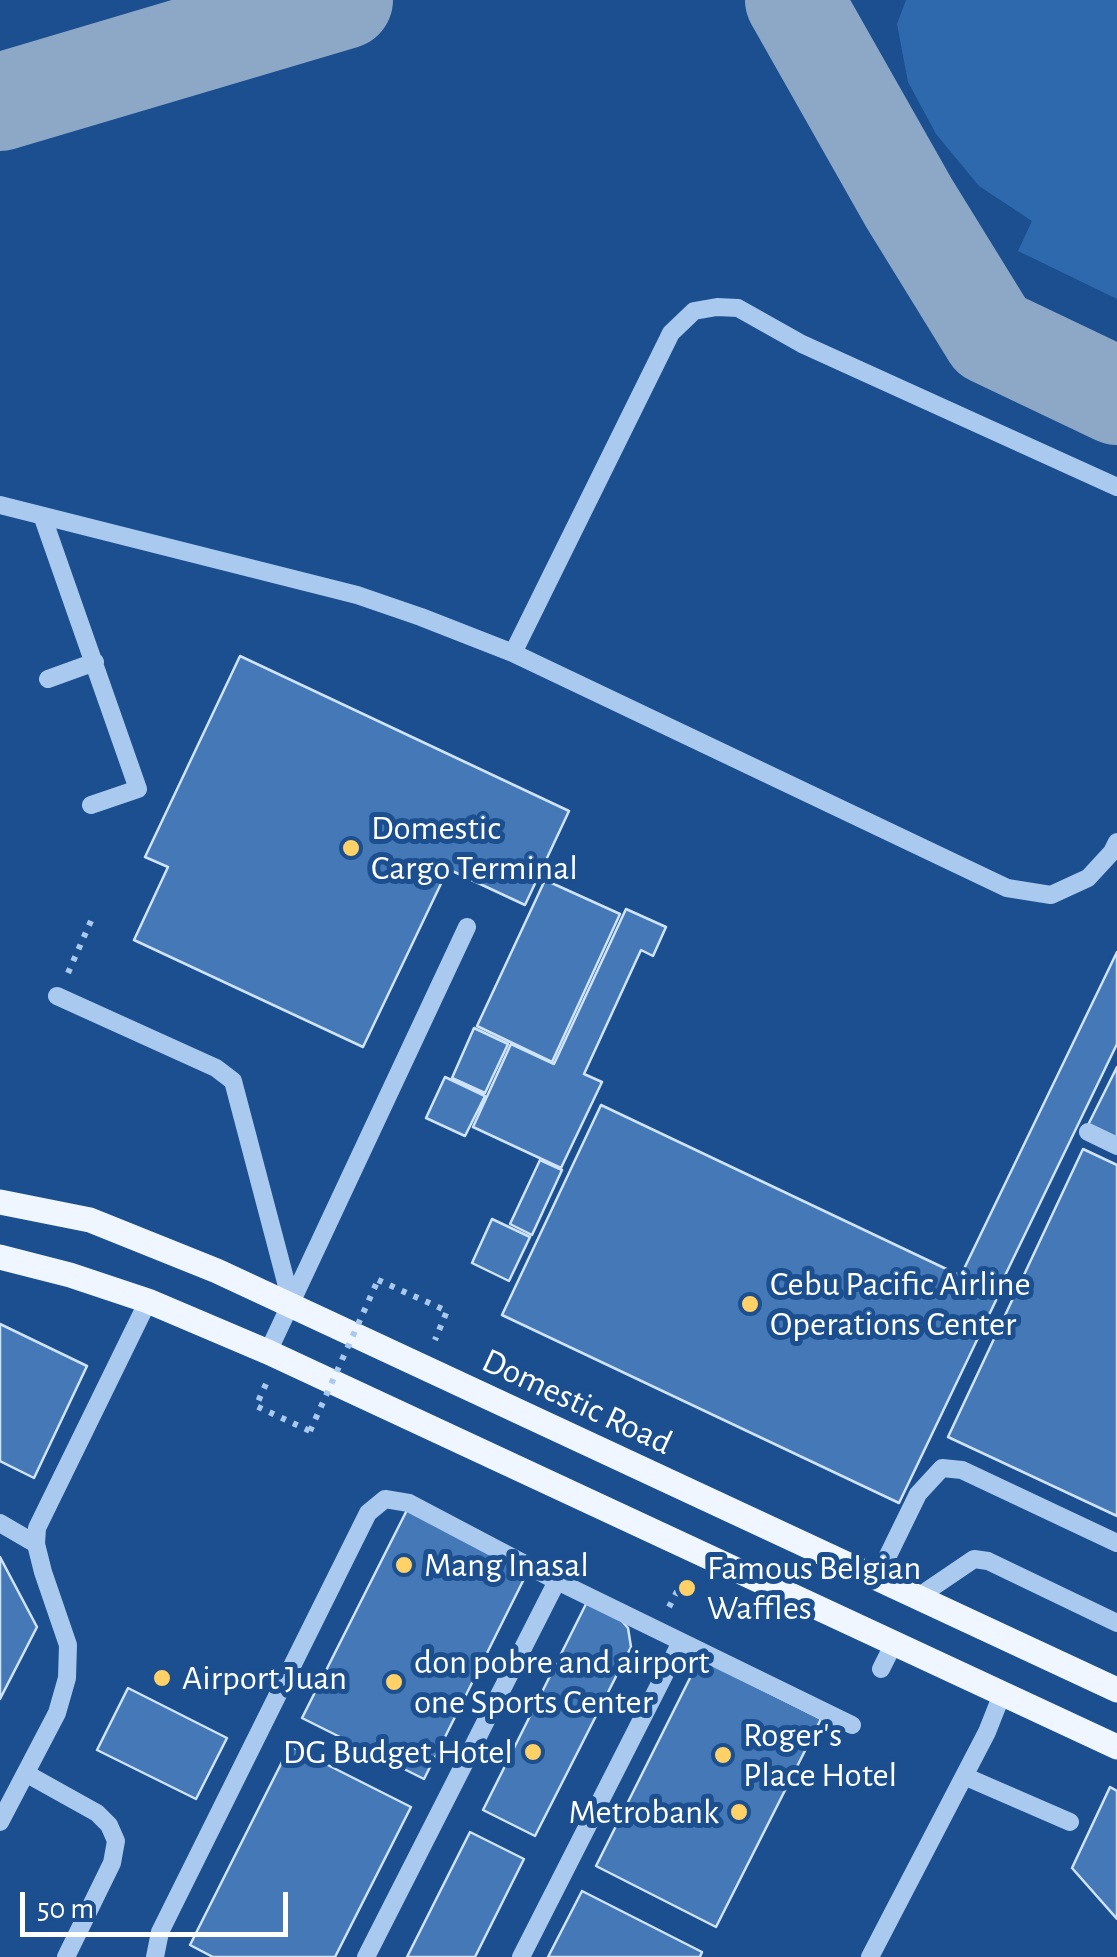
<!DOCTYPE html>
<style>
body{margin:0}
#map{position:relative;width:1117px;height:1957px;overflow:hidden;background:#1b4f8f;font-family:"Alegreya Sans",sans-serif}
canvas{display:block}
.scale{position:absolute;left:20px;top:1892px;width:268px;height:45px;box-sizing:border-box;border:5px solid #fff;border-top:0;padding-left:12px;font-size:30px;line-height:35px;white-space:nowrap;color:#fff;-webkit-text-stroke:8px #1b4f8f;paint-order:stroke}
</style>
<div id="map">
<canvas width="1117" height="1957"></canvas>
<div class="scale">50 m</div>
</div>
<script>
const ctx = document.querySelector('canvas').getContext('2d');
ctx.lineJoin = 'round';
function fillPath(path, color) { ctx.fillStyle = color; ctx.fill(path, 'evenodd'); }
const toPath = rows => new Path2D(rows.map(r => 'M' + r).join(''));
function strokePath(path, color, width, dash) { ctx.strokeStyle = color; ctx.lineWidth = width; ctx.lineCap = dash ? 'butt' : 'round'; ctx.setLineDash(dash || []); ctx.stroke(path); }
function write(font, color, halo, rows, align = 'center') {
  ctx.font = font + ' "Alegreya Sans",sans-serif'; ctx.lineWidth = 10; ctx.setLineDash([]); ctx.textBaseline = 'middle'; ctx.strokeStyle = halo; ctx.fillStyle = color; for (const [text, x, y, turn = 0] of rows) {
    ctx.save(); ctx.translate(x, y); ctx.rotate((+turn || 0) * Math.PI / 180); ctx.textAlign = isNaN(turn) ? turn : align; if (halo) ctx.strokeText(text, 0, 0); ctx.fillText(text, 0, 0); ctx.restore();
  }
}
const green = toPath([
 [906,0,1117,0,1117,299,1018,251,1032,221,979,186,936,134,908,82,897,24]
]);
const taxiway = toPath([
 [794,0,909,203,991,336,1117,396],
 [0,102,344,0]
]);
const building = toPath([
 [240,656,569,811,525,905,448,869,363,1047,134,940,168,867,145,857,240,656],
 [545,880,620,914,552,1062,477,1026,545,880],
 [626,909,666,927,653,956,641,950,584,1074,602,1082,561,1168,473,1127,511,1044,554,1064,626,909],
 [1117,952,1117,1044,998,1290,962,1273,1117,952],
 [474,1028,508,1044,485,1093,452,1078,474,1028],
 [1117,1067,1117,1140,1088,1125,1117,1067],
 [445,1077,485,1096,465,1136,426,1118,445,1077],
 [601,1105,999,1294,899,1503,502,1315,601,1105],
 [1083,1149,1117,1165,1117,1516,948,1437,1083,1149],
 [540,1160,562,1170,532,1235,510,1224,540,1160],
 [492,1219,530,1237,509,1281,472,1263,492,1219],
 [0,1324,87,1366,34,1478,0,1461,0,1324],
 [407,1510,528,1571,424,1779,302,1718,407,1510],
 [0,1557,37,1627,0,1699,0,1557],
 [587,1602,621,1620,628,1628,631,1647,535,1836,483,1810,587,1602],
 [700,1658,821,1719,716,1927,596,1866,700,1658],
 [128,1688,227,1738,196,1799,97,1750,128,1688],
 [290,1746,411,1807,335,1957,213,1957,190,1945,290,1746],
 [1110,1787,1117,1791,1117,1919,1072,1868,1110,1787],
 [470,1832,524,1859,475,1957,407,1957,470,1832],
 [582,1891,702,1952,700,1957,548,1957,582,1891]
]);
const path = toPath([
 [68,973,94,914],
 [378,1280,447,1311,435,1340],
 [266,1384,256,1406,310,1431],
 [669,1607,684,1578]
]);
const minor = toPath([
 [0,505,357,595,421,617,513,653,1007,888,1051,895,1088,878,1112,852,1117,842],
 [43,518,138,789,91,805],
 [513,653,671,333,694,311,717,307,738,308,802,344,1117,487],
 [48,679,95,662],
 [57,996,216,1068,233,1081,292,1305],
 [1088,1132,1117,1146],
 [268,1352,467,927],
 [0,1523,36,1544],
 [877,1578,918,1494,942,1468,962,1470,1117,1543],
 [918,1597,974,1559,988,1561,1117,1623],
 [881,1669,894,1643],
 [27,1774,97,1813,109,1825,116,1841,112,1863,66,1957],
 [964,1776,1070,1822],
 [0,1822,57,1713,67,1678,68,1645,43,1572,36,1544,37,1528,148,1301],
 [155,1957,160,1932,368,1513,385,1499,409,1503,557,1581,852,1725],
 [366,1957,557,1581],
 [521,1957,681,1642],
 [870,1957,987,1732,1002,1694]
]);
const major = toPath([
 [0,1202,90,1220,217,1271,1117,1690],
 [0,1257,70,1275,148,1301,268,1352,1117,1747]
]);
const pathBridge = toPath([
 [310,1431,378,1280]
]);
const markers = [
 [351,848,10,"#ffd166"],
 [750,1304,10,"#ffd166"],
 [404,1565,10,"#ffd166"],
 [687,1588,10,"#ffd166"],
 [162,1678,10,"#ffd166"],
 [394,1682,10,"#ffd166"],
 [533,1752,10,"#ffd166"],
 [723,1755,10,"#ffd166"],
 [739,1812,10,"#ffd166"]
];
const poiNames = [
 ["Domestic",371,828],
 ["Cargo Terminal",371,868],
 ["Cebu Pacific Airline",770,1284],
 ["Operations Center",770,1324],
 ["Mang Inasal",424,1565],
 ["Famous Belgian",707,1568],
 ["Waffles",707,1608],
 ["don pobre and airport",414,1662],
 ["one Sports Center",414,1702],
 ["Airport Juan",182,1678],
 ["Roger's",743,1735],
 ["Place Hotel",743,1775],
 ["DG Budget Hotel",513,1752,"right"],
 ["Metrobank",719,1812,"right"]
];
const streetNames = [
 ["Domestic Road",577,1402,25]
];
fillPath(green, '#2e69ad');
strokePath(taxiway, '#8da7c7', 98);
fillPath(building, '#4478b7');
strokePath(building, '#cfe3fa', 2.5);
strokePath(path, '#a9c9ee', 6, [5, 8]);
strokePath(minor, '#a9c9ee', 18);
strokePath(major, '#f0f6ff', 25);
strokePath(pathBridge, '#a9c9ee', 6, [5, 8]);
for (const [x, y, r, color] of markers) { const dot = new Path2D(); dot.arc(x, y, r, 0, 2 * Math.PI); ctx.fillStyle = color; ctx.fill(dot); strokePath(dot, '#1b4f8f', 4); }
write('35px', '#fff', '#1b4f8f', poiNames, 'left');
write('35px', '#fff', '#1b4f8f', streetNames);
</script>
